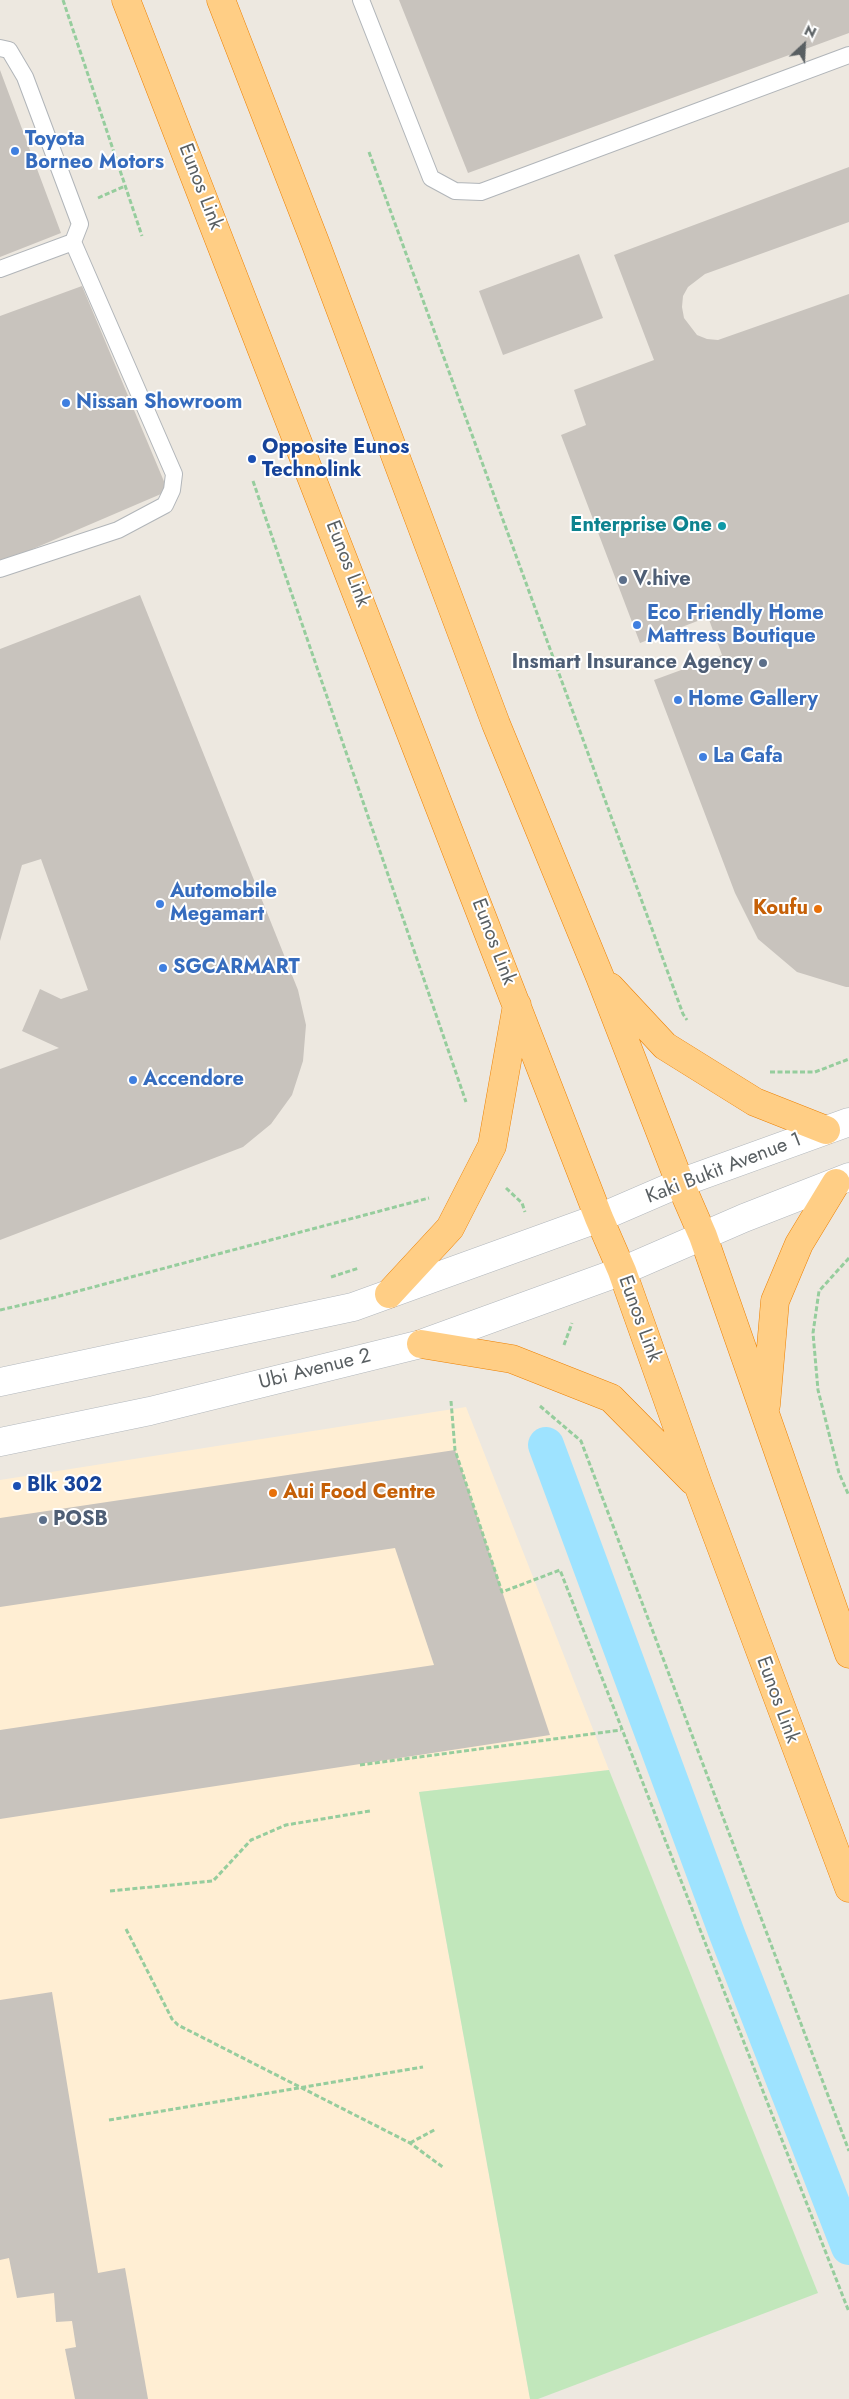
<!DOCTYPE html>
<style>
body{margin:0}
#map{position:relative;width:849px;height:2399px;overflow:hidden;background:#ede8e0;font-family:Jost,sans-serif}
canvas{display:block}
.north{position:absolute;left:779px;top:20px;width:50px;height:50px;-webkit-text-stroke:4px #fff;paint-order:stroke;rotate:25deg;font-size:14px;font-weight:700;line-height:20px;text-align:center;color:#595f62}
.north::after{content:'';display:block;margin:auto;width:18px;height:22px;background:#595f62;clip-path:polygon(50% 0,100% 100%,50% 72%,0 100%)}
</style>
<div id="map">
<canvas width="849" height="2399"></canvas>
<div class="north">N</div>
</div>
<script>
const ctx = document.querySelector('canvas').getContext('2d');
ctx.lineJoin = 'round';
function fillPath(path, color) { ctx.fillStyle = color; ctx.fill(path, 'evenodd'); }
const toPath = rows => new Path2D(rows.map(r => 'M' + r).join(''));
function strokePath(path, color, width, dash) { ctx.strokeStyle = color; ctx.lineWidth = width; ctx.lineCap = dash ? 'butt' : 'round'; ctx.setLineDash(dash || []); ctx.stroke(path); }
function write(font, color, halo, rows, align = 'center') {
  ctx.font = font + ' Jost,sans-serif'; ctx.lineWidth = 4; ctx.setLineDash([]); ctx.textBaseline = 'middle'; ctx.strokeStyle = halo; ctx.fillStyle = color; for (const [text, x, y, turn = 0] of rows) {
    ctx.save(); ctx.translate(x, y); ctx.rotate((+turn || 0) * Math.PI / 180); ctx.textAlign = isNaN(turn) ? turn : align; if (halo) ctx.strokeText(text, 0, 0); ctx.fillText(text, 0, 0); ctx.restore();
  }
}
const commercial = toPath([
 [466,1407,609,1770,419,1792,530,2399,0,2399,0,1480]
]);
const green = toPath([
 [609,1770,818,2293,538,2399,530,2399,419,1792]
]);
const canal = toPath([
 [546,1445,727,1934,849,2247]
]);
const building = toPath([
 [399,0,849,0,849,33,468,173],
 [0,70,61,233,0,257],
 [849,167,849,222,705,274,688,287,683,296,682,307,684,318,697,335,707,339,718,340,849,294,849,987,846,987,797,972,758,939,735,893,654,680,722,655,708,617,640,643,561,435,586,425,574,390,654,360,614,255],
 [579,254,603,318,503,355,479,291],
 [82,286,168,491,0,563,0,316],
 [140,595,298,990,306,1025,303,1061,292,1095,271,1124,243,1147,0,1240,0,1069,59,1048,22,1031,40,989,61,999,88,990,41,859,22,865,0,941,0,649],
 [455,1450,550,1735,0,1819,0,1730,434,1665,395,1548,0,1607,0,1518],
 [52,1992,98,2273,125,2268,148,2399,75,2399,65,2349,76,2347,72,2321,56,2322,54,2293,17,2298,9,2258,0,2260,0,2000]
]);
const path = toPath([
 [63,0,142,236],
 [369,152,683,1014,687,1020],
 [98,198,125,186],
 [253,481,466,1102],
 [770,1072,815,1072,849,1059],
 [506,1188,522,1203,525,1212],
 [849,1258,819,1291,813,1333,818,1390,839,1473,849,1496],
 [331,1277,359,1268],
 [0,1310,52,1298,429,1198],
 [564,1345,572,1323],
 [451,1401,455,1450,502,1592,560,1570,849,2312],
 [540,1406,581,1441,849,2151],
 [360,1765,621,1730],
 [110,1891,213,1881,251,1840,286,1825,370,1811],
 [126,1929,172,2019,178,2025,410,2143,444,2168],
 [109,2120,423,2067],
 [410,2143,436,2129]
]);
const lane = toPath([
 [361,0,431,178,455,191,481,192,849,55],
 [0,48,9,50,25,77,80,224,73,242,0,269],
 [0,569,118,530,165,505,172,490,174,474,73,242]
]);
const secondary = toPath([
 [0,1382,353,1307,599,1218,680,1183,849,1122],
 [0,1442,150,1411,421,1344,622,1271,744,1218,849,1177]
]);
const highway = toPath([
 [126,0,599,1218,622,1271,698,1485,849,1888],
 [221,0,315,242,496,724,600,977,680,1183,703,1236,849,1654],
 [610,987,665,1046,755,1102,826,1130],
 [389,1294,450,1228,492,1146,517,1005],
 [421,1344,512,1359,611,1398,693,1481],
 [766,1405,775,1301,799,1244,836,1183]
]);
const markers = [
 [15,151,5,"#3f7fe0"],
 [66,403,5,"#3f7fe0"],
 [252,459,5,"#1a4fb4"],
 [722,526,5,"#0f9aa8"],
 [623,580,5,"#5c6f8a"],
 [637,625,5,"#3f7fe0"],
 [763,663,5,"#5c6f8a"],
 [678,700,5,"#3f7fe0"],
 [703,757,5,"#3f7fe0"],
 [160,904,5,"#3f7fe0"],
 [818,909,5,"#e8710a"],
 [163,968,5,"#3f7fe0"],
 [133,1080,5,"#3f7fe0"],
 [17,1486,5,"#1a4fb4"],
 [273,1493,5,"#e8710a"],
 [43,1520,5,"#5c6f8a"]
];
const shopNames = [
 ["Toyota",25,140],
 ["Borneo Motors",25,163],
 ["Nissan Showroom",76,403],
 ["Eco Friendly Home",647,614],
 ["Mattress Boutique",647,637],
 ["Home Gallery",688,700],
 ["La Cafa",713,757],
 ["Automobile",170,892],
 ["Megamart",170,915],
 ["SGCARMART",173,968],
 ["Accendore",143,1080]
];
const streetNames = [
 ["Eunos Link",200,187,69],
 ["Eunos Link",347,564,69],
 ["Eunos Link",493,942,69],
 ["Kaki Bukit Avenue 1",724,1169,-21],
 ["Eunos Link",639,1319,70],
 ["Ubi Avenue 2",315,1370,-14],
 ["Eunos Link",777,1700,70]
];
const transitNames = [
 ["Opposite Eunos",262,448],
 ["Technolink",262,471],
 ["Blk 302",27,1486]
];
const cultureNames = [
 ["Enterprise One",712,526]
];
const serviceNames = [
 ["V.hive",633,580],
 ["Insmart Insurance Agency",753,663,"right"],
 ["POSB",53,1520]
];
const foodNames = [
 ["Koufu",808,909],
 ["Aui Food Centre",283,1493,"left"]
];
fillPath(commercial, '#ffeed3');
fillPath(green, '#c1e7bb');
strokePath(canal, '#9ee3ff', 36);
fillPath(building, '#c8c3bd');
strokePath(lane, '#b1b5b9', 18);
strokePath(secondary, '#b2b7bc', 29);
strokePath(highway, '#ed8000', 29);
strokePath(path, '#96cd9d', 3, [5, 2.5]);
strokePath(lane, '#fff', 16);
strokePath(secondary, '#fff', 28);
strokePath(highway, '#ffce85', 28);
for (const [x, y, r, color] of markers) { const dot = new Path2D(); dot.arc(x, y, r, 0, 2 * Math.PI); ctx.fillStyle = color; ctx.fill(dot); strokePath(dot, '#fff', 2); }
write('bold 20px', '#366cbe', '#fff', shopNames, 'left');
write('20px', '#595f62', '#fff', streetNames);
write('bold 20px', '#164399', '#fff', transitNames, 'left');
write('bold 20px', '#0d838f', '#fff', cultureNames, 'right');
write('bold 20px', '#4e5e75', '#fff', serviceNames, 'left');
write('bold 20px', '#c56008', '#fff', foodNames, 'right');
</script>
